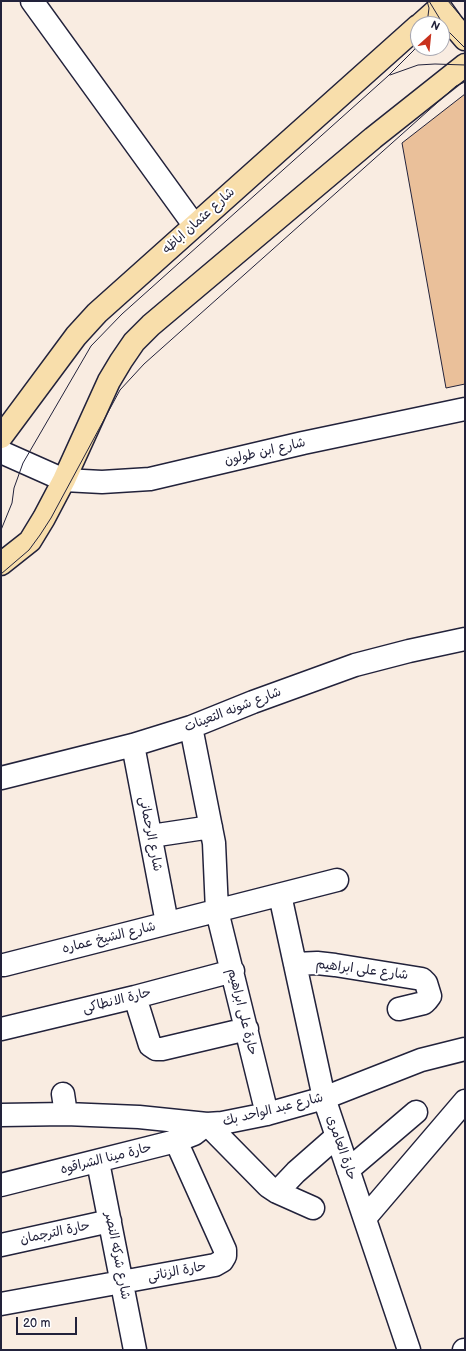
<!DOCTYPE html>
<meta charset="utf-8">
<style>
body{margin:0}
#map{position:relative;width:466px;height:1351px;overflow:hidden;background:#f9ece1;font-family:"Balsamiq Sans",sans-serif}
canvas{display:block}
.frame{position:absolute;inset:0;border:2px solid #22223b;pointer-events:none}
.north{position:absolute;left:410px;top:16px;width:40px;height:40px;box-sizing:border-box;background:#fff;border:1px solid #a7a7b1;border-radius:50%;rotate:27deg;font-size:11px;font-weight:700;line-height:16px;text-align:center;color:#22223b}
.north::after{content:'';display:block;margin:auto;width:14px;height:18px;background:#c8321e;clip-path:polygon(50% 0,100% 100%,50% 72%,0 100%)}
.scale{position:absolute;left:16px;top:1317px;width:61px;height:18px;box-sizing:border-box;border:2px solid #22223b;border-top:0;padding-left:5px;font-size:12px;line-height:14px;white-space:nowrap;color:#22223b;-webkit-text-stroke:3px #fff;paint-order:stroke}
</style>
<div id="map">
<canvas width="466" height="1351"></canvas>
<div class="frame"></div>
<div class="north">N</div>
<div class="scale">20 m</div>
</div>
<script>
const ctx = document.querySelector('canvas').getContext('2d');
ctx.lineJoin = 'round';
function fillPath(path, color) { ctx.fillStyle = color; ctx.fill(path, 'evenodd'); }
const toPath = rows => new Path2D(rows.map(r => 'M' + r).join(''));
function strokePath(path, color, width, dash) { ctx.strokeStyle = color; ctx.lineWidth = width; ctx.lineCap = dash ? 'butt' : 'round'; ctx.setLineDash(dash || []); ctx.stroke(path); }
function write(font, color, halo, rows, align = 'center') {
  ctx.font = font + ' "Balsamiq Sans","Playpen Sans Arabic",sans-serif'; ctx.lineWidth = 4; ctx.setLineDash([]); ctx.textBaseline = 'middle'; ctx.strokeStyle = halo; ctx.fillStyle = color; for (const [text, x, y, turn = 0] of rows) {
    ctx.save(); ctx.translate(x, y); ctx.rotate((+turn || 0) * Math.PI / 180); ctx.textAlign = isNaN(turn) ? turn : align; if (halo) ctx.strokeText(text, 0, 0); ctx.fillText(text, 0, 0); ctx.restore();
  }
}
const building = toPath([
 [465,94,465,384,446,388,402,143,465,94]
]);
const minor = toPath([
 [32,1,194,225],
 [191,727,214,843,217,911,267,1114],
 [133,745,167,923],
 [1,778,133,745,191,727,253,702,355,665,409,651,465,639],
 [151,836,211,827],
 [280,895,324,1098,409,1350],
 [295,964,317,963,335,965,422,979,426,983,430,996,427,1000,424,1003,399,1009],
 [1,965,4,965,337,880],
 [135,997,150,1045,156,1049,162,1049,247,1029],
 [1,1029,135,997,233,971],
 [63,1094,66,1114],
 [1,1115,66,1114,139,1117,207,1124,222,1123,267,1114,324,1098,421,1060,465,1049],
 [98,1162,135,1350],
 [348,1170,416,1112],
 [1,1185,176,1141,194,1134,207,1124,268,1186,277,1192,313,1208],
 [277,1192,296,1172,337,1136],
 [365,1218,465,1101],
 [1,1245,110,1221],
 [1,1304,215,1265,222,1261,225,1256,225,1250,176,1141],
 [464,1350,465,1350]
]);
const tertiary = toPath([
 [1,452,64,480,102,482,150,479,303,443,465,409]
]);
const primary = toPath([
 [421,24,440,7,453,25,465,39],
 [1,437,76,336,97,313,418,26],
 [1,564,30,541,44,518,64,480,109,381,121,361,134,342,151,325,373,138,465,65]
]);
const tram = toPath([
 [427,1,429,8,427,24],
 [429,1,446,29,465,48],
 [448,1,465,21],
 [390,75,418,65,435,64,465,65],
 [1,530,12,503,14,488,23,463,91,346,122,314,388,76,414,50,418,44],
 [1,574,29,550,40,535,51,518,120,390,144,364,456,86,465,82]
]);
const streetNames = [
 ["شارع عثمان اباظه",199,221,-42],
 ["شارع ابن طولون",265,452,-13],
 ["شارع شونه التعينات",233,710,-21],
 ["شارع الرحمانى",150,834,79],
 ["شارع الشيخ عماره",109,938,-14],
 ["شارع على ابراهيم",362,970,7],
 ["حارة الانطاكى",117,1001,-14],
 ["حارة على ابراهيم",242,1012,76],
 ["شارع عبد الواحد بك",273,1110,-14],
 ["حارة العامرى",341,1148,71],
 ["حارة مينا الشراقوه",106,1159,-14],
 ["حارة الترجمان",55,1233,-12],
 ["شارع شركه النصر",117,1256,79],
 ["حارة الزناتى",177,1272,-11]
];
fillPath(building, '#eac09a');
strokePath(building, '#22223b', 1);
strokePath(minor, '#22223b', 25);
strokePath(tertiary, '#22223b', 25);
strokePath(primary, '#22223b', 25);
strokePath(minor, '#fff', 22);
strokePath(tertiary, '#fff', 22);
strokePath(primary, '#f8deab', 22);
strokePath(tram, '#22223b', 1);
write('13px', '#22223b', '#fff', streetNames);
</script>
